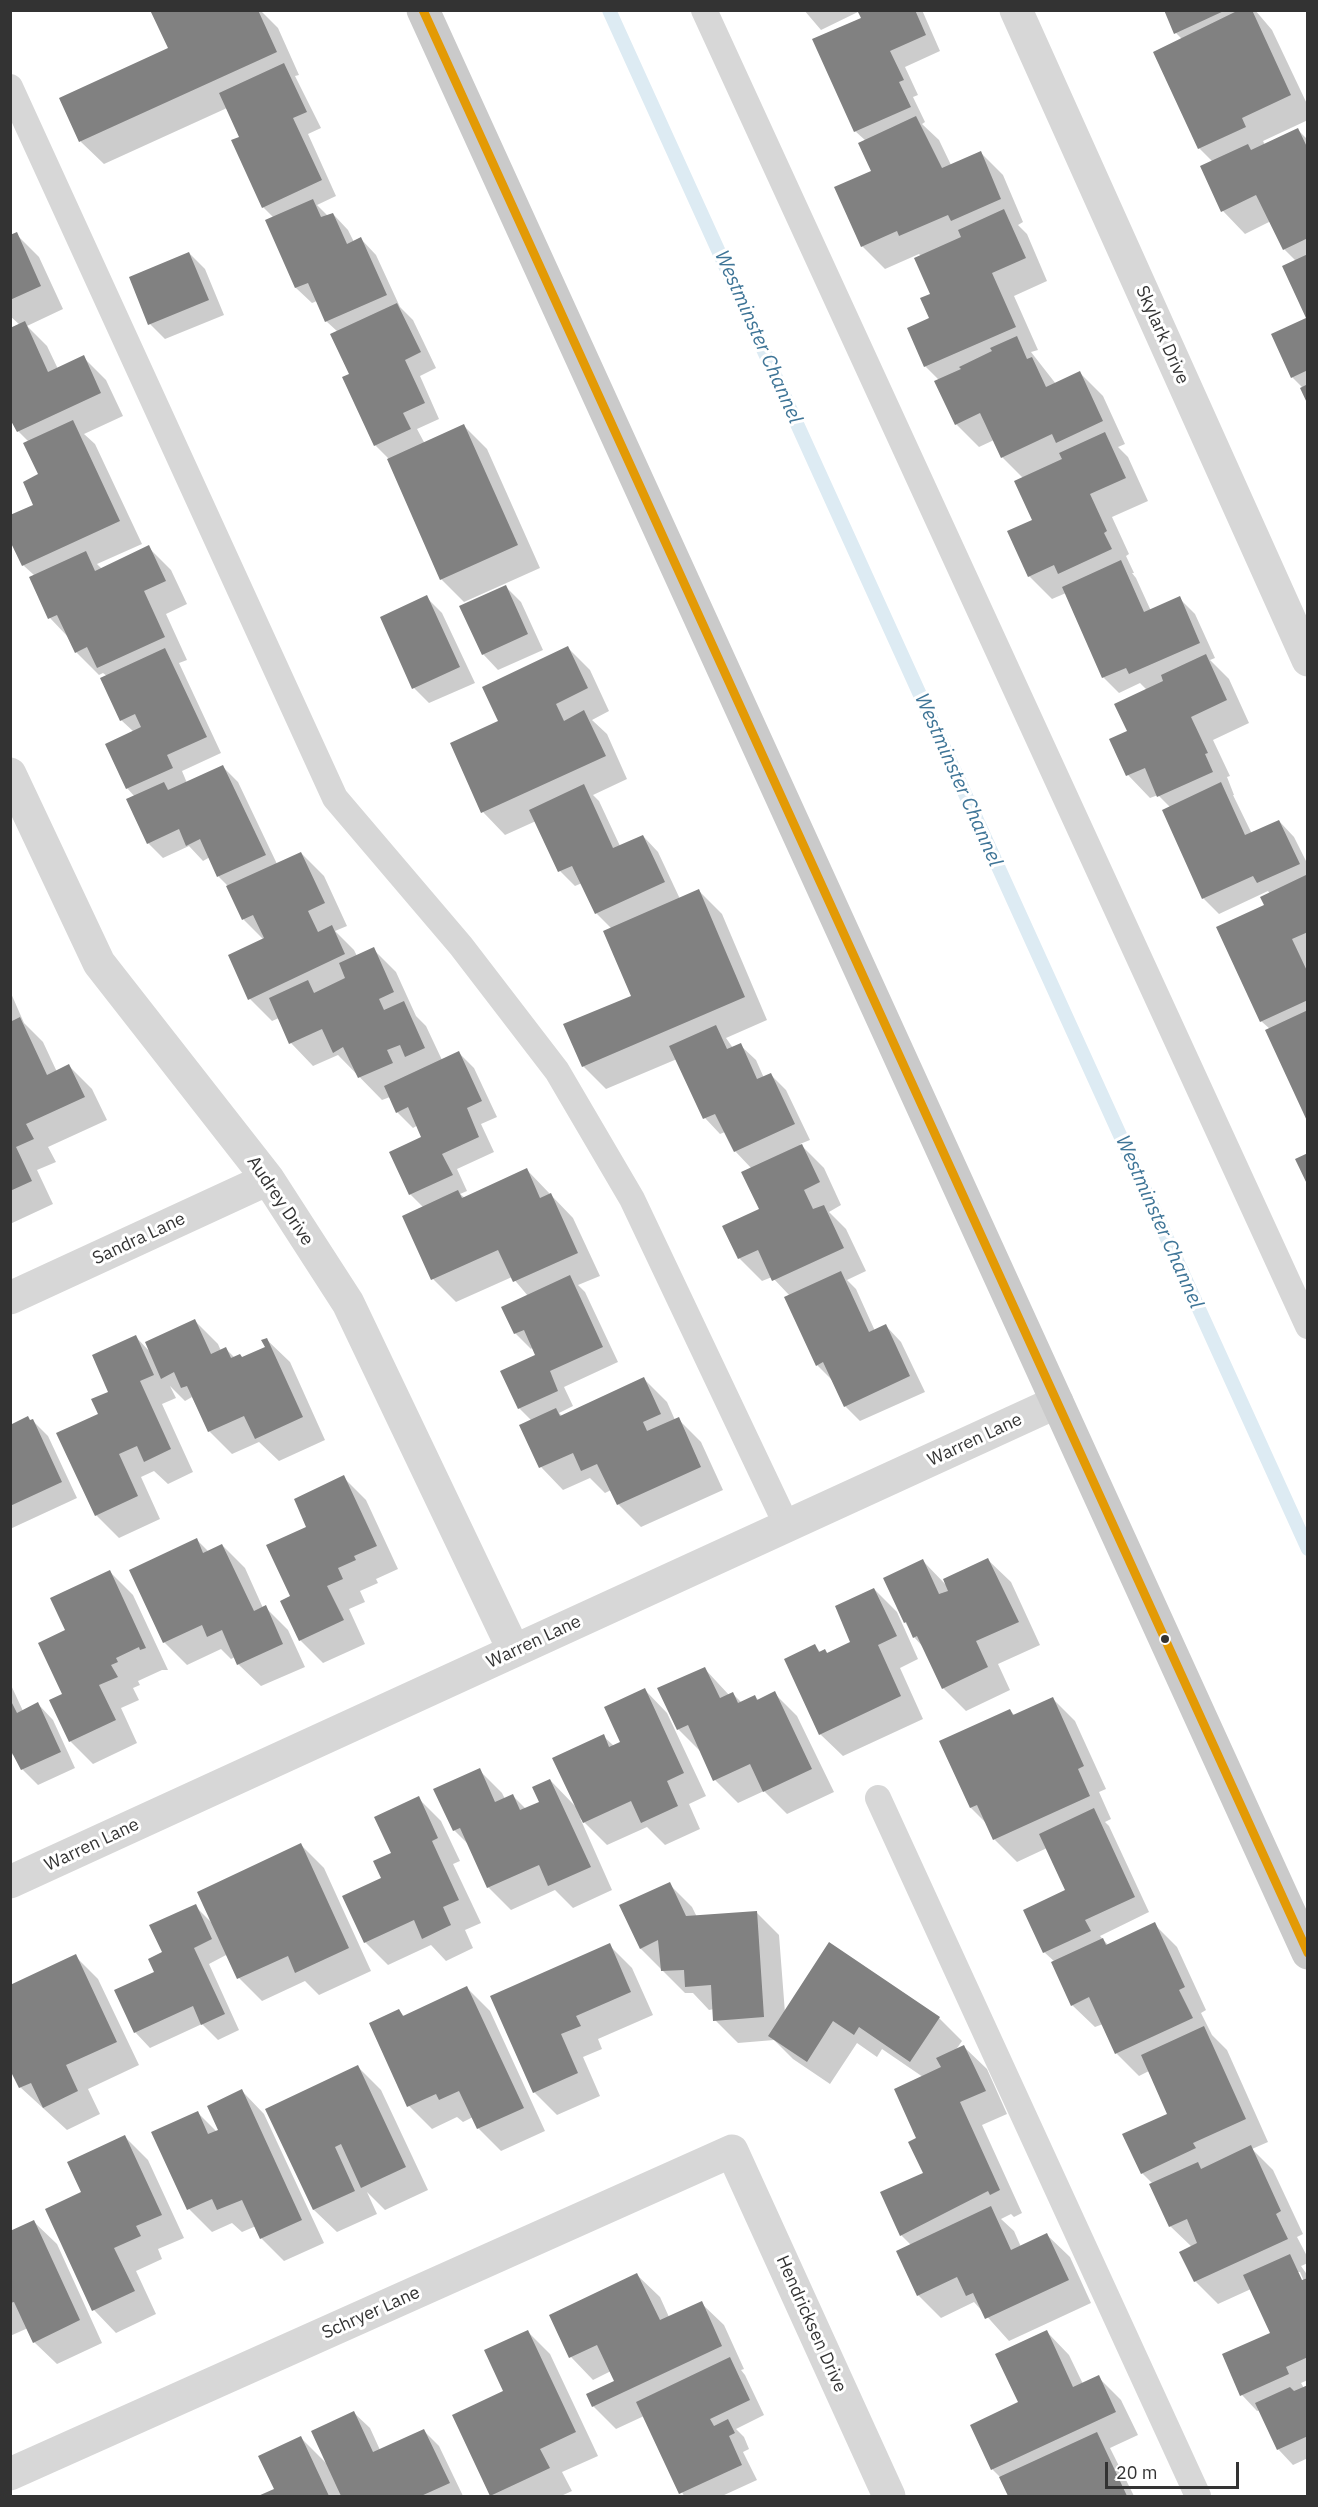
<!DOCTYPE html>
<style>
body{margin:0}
#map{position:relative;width:1318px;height:2507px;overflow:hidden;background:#fff;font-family:"IBM Plex Sans",sans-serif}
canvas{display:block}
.frame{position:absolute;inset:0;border:12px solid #333;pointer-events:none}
.scale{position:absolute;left:1105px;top:2462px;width:134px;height:27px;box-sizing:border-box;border:3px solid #333;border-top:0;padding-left:8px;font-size:18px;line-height:21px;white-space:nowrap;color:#333;-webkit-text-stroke:4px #fff;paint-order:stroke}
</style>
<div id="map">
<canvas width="1318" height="2507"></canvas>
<div class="frame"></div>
<div class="scale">20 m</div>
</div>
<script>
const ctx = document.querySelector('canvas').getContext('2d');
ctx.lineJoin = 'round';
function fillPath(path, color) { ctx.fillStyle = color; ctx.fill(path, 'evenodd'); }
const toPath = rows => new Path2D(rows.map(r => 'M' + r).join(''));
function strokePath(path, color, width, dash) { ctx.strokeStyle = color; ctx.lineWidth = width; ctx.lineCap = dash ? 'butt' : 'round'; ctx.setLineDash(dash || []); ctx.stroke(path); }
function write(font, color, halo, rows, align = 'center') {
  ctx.font = font + ' "IBM Plex Sans",sans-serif'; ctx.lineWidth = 6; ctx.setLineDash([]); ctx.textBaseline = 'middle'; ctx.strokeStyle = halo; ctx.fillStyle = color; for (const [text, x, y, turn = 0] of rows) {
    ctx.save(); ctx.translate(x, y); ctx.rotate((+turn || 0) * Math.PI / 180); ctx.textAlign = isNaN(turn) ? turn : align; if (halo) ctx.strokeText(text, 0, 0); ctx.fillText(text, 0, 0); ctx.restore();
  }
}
const shadow = toPath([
 [152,10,260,10,278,28,299,75,295,76,321,128,308,134,336,196,317,205,328,216,333,214,348,230,354,242,361,239,376,255,400,307,413,320,436,368,420,376,439,419,417,429,425,444,464,426,487,449,540,568,464,602,441,579,388,458,375,445,338,332,326,321,317,301,312,303,296,288,274,218,263,207,241,138,227,108,104,164,81,142,61,99,170,49],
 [804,10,922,10,940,51,905,67,918,95,913,97,925,122,922,124,939,140,951,165,980,152,1003,175,1023,222,1018,225,1027,234,1047,281,1014,296,1038,350,1031,352,1056,384,1080,373,1103,396,1125,444,1118,447,1128,457,1148,501,1112,517,1129,554,1126,556,1134,573,1132,573,1136,578,1151,611,1179,598,1195,614,1215,658,1210,660,1229,679,1249,723,1213,740,1230,776,1227,777,1234,795,1233,795,1252,834,1279,821,1294,837,1308,865,1308,1119,1270,1029,1261,1021,1266,906,1270,894,1268,891,1219,914,1203,898,1170,807,1158,795,1150,798,1128,775,1129,731,1147,690,1140,683,1119,693,1103,677,1066,593,1052,599,1029,576,1009,532,1034,520,1023,478,1002,457,994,440,979,447,956,424,939,380,925,366,932,295,921,256,919,254,885,269,862,246,873,172,866,141,855,131,863,18,860,11,821,30],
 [1166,10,1255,10,1272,30,1308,106,1308,120,1263,141,1265,145,1298,130,1308,140,1308,317,1296,261,1284,249,1271,221,1245,234,1223,211,1202,167,1213,162,1199,148,1182,39,1176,33],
 [16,234,39,257,63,309,27,326,47,346,58,369,83,357,106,380,123,416,84,434,95,444,142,544,97,564,102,569,148,547,171,570,187,604,166,614,187,660,179,663,221,753,182,771,187,783,223,767,238,782,277,864,301,853,324,876,347,926,335,931,354,950,357,956,373,949,396,972,416,1016,426,1026,442,1060,459,1053,474,1068,497,1117,481,1124,494,1152,457,1169,467,1191,460,1194,465,1198,527,1170,573,1218,600,1276,578,1285,585,1292,618,1362,564,1387,573,1406,559,1413,562,1416,644,1379,667,1402,675,1420,678,1419,701,1442,723,1490,641,1527,618,1504,611,1490,605,1493,590,1478,563,1490,541,1467,532,1421,519,1408,537,1356,533,1347,531,1349,515,1333,528,1296,512,1277,456,1302,433,1279,423,1207,410,1194,423,1138,418,1125,413,1128,397,1112,390,1097,382,1100,338,1055,313,1066,291,1043,279,1018,272,1021,250,999,264,940,244,920,229,887,219,877,210,857,203,861,189,846,163,858,148,843,135,797,127,788,134,732,121,720,107,676,103,673,99,675,76,652,69,638,50,618,35,576,23,565,40,475,29,442,18,431,20,325,10,316,10,236],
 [189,253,205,269,224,315,165,339,150,324],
 [1308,319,1308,401,1303,388,1292,377],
 [506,587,521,602,543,650,498,670,483,654],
 [426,597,442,613,475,683,429,703,414,688],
 [568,648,590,670,609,711,592,720,607,734,627,779,593,795,599,801,620,846,643,836,658,852,680,899,699,891,722,914,767,1020,726,1038,733,1048,740,1045,756,1060,764,1078,771,1075,786,1090,810,1140,800,1144,824,1168,841,1205,829,1212,846,1229,866,1271,847,1280,856,1289,875,1331,886,1326,901,1342,925,1392,860,1421,845,1406,833,1381,817,1365,786,1298,790,1296,772,1277,762,1281,739,1258,761,1210,752,1169,735,1151,725,1132,720,1134,705,1118,677,1059,606,1089,583,1066,633,996,612,929,596,913,582,883,575,886,560,871,536,821,505,835,483,812,500,722],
 [10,991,24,1023,43,1042,57,1072,69,1066,92,1089,107,1120,48,1147,56,1162,37,1170,53,1204,10,1224],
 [195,1321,218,1344,221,1351,226,1349,235,1358,243,1358,267,1348,267,1340,290,1362,325,1440,279,1461,259,1442,232,1454,209,1431,192,1397,185,1401,170,1386,176,1398,162,1404,193,1472,168,1484,154,1471,141,1477,160,1519,119,1538,96,1515,100,1414,136,1337,150,1352],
 [33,1421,48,1436,77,1498,10,1529,10,1426],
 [343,1477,366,1500,398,1569,376,1579,378,1583,360,1591,365,1602,349,1609,365,1644,323,1663,300,1640,292,1596,308,1528],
 [197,1540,209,1552,222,1545,245,1568,263,1608,265,1607,288,1630,305,1667,261,1686,238,1664,235,1657,231,1659,221,1649,187,1665,164,1642],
 [988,1560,1011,1582,1040,1645,998,1664,1010,1690,966,1711,943,1688,924,1648,914,1637,905,1622,923,1561,947,1586],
 [110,1572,133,1595,168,1670,162,1670,138,1681,140,1685,133,1688,139,1700,121,1708,137,1743,93,1764,70,1741,64,1695,67,1631],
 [874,1589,897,1612,918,1659,900,1668,923,1719,843,1756,820,1734,815,1646,821,1653,825,1651,828,1654,852,1642],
 [704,1668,729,1695,733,1694,742,1703,755,1696,759,1701,774,1693,797,1716,834,1792,787,1814,764,1791,738,1803,715,1780,701,1752,678,1729],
 [10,1683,23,1711,38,1704,53,1720,75,1768,38,1785,22,1769,15,1754,10,1755],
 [645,1690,667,1713,706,1796,689,1804,700,1829,665,1845,647,1827,607,1845,580,1818,612,1890,573,1908,555,1890,511,1910,488,1887,469,1845,454,1830,479,1770,502,1793,505,1799,513,1796,526,1809,540,1803,550,1780,576,1807,603,1736,614,1746,622,1743],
 [1052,1698,1075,1721,1106,1789,1099,1792,1111,1819,1105,1822,1109,1826,1149,1912,1100,1936,1108,1945,1154,1924,1177,1947,1206,2010,1201,2013,1212,2035,1227,2050,1268,2142,1252,2149,1273,2170,1303,2234,1297,2237,1308,2258,1308,2263,1301,2266,1308,2276,1308,2380,1301,2383,1304,2388,1308,2386,1308,2458,1293,2465,1278,2449,1260,2410,1257,2411,1242,2395,1272,2334,1251,2289,1218,2304,1195,2281,1192,2247,1170,2226,1153,2184,1142,2173,1169,2115,1149,2071,1139,2076,1116,2053,1103,2024,1095,2027,1072,2005,1055,1962,1044,1952,1067,1891,1047,1848,1017,1862,994,1839,987,1824,971,1808,941,1741,1010,1710,1015,1716],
 [1297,2272,1300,2272,1306,2286,1304,2288],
 [418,1798,441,1821,460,1861,453,1864,481,1923,465,1930,473,1948,446,1961,431,1945,388,1965,365,1942,383,1878],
 [301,1845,324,1868,371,1971,319,1995,305,1981,262,2001,239,1978,228,1954,209,1964,239,2030,218,2040,202,2024,150,2048,135,2032,164,1953,195,1906,212,1923],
 [669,1884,692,1907,697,1917,756,1912,779,1935,785,2013,939,2018,962,2041,955,2051,964,2047,987,2069,1007,2114,982,2125,1022,2213,1014,2217,1011,2214,1001,2219,1014,2231,1021,2247,1047,2235,1070,2257,1091,2303,1009,2341,974,2302,941,2318,918,2295,911,2245,901,2235,925,2173,918,2138,923,2077,882,2049,877,2057,857,2043,830,2084,793,2059,774,2040,738,2043,715,2020,714,2009,709,2010,693,1993,685,1993,641,1949,621,1905],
 [609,1945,632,1968,653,2015,598,2039,602,2049,583,2057,600,2096,557,2115,534,2092,492,1997],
 [75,1956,98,1979,139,2065,88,2089,100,2114,67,2130,20,2087],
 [467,1988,490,2011,545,2131,501,2151,478,2128,473,2117,463,2122,457,2117,432,2129,409,2106,399,2011,405,2017],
 [358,2067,381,2090,428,2190,385,2210,367,2192,377,2214,337,2232,314,2210,267,2109],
 [242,2091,264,2114,324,2243,284,2261,261,2238,256,2226,242,2232,232,2223,212,2232,189,2209,153,2133,198,2113,217,2132],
 [125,2137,148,2160,184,2238,158,2249,162,2259,136,2271,156,2314,116,2333,94,2310,83,2193],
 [34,2222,57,2244,102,2343,57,2364,34,2342,28,2328,10,2336,10,2233],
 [637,2275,660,2297,669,2317,701,2303,724,2325,744,2369,741,2370,745,2375,764,2415,736,2429,744,2437,749,2449,743,2452,757,2480,722,2496,684,2496,644,2416,616,2429,593,2406,616,2382,611,2371,593,2380,571,2357],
 [527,2331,550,2354,598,2456,562,2472,572,2491,561,2496,492,2496,454,2416,505,2392],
 [1047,2332,1069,2355,1083,2384,1098,2377,1121,2400,1138,2435,1110,2448,1134,2496,1010,2496,1001,2478,993,2470,972,2425,1020,2403],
 [354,2413,370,2428,380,2450,423,2430,439,2446,463,2496,262,2496,276,2490,301,2438,328,2465]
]);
const stream = toPath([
 [609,10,1308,1549]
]);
const building = toPath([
 [150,10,258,10,277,52,79,142,59,98,168,48],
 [857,10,915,10,926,35,890,51,904,80,899,82,911,107,854,132,812,39,861,18],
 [1164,10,1226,10,1174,34],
 [1239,10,1252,10,1291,95,1242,118,1246,127,1198,149,1153,52],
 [284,63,307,112,293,118,322,180,262,208,231,140,239,137,219,93],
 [916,116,942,168,981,151,1001,199,951,221,948,215,899,236,897,231,861,247,834,187,871,171,858,143],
 [1298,128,1308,149,1308,238,1283,250,1256,195,1221,212,1200,166,1248,144,1251,150],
 [313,199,321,217,333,213,347,244,361,237,387,295,325,322,308,283,295,288,265,220],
 [1004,209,1026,258,992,273,1016,327,924,367,907,328,929,318,920,298,930,294,914,258,961,237,958,230],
 [17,232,41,286,10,300,10,235],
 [189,252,209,300,148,325,129,277],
 [1308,254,1308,370,1291,378,1271,334,1306,318,1282,266],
 [397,303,421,352,405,360,425,403,403,413,411,429,374,446,342,377,349,374,330,334],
 [25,321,48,372,84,355,101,393,17,432,10,419,10,328],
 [1017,336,1027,359,1032,357,1046,387,1080,371,1103,421,1056,443,1052,434,1001,458,980,413,955,425,934,381,961,369,959,367,992,351,990,348],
 [1308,384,1308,405,1300,388],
 [73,420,120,521,22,566,10,541,10,515,33,505,23,482,38,474,23,443],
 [464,424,518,545,440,580,387,459],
 [1105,432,1126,478,1090,494,1107,531,1104,533,1112,549,1058,574,1054,565,1028,577,1007,531,1032,520,1014,481,1062,459,1059,453],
 [149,545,166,581,144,591,165,637,97,668,87,647,75,653,57,615,48,619,29,577,86,551,95,571],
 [1121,560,1144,612,1180,596,1200,643,1129,674,1126,668,1102,678,1062,587],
 [506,585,528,634,482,655,459,606],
 [427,595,460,667,412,689,380,617],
 [568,646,588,688,556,704,564,721,584,710,606,756,481,813,450,743,498,721,482,687],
 [165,648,207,737,167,755,173,768,126,789,105,744,141,727,135,714,120,721,100,678],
 [1206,654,1227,700,1191,717,1208,753,1205,754,1213,772,1157,797,1145,768,1126,776,1109,739,1127,731,1114,704,1163,681,1161,675],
 [223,765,266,855,217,877,200,839,186,846,179,829,147,844,126,799,164,782,168,790],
 [1221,782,1245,835,1279,820,1300,864,1257,883,1253,876,1202,899,1162,810],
 [584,784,613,848,643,835,665,882,595,914,572,866,558,872,529,810],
 [301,852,325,903,308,911,318,932,332,925,345,954,248,1000,228,955,264,938,253,915,242,920,226,886],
 [1306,875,1308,932,1292,939,1308,973,1308,1000,1260,1022,1216,927,1264,905,1260,897],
 [699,889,745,997,582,1067,563,1024,631,996,603,931],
 [374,947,394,992,379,999,384,1010,404,1001,425,1048,405,1057,400,1045,387,1050,393,1063,358,1078,343,1047,333,1053,322,1029,289,1044,269,998,308,980,314,993,345,978,339,963],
 [1308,1010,1308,1123,1265,1030],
 [20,1017,47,1075,69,1064,85,1097,26,1124,34,1139,16,1147,32,1181,10,1191,10,1022],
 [716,1025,727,1049,741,1043,757,1079,771,1073,795,1124,734,1152,715,1114,703,1119,669,1046],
 [459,1051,482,1101,467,1108,479,1137,442,1154,453,1175,409,1195,389,1152,421,1137,408,1107,396,1113,384,1086],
 [802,1144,820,1182,804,1190,813,1209,824,1205,844,1248,772,1281,758,1250,738,1259,722,1226,759,1209,741,1172],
 [1308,1153,1308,1186,1295,1159],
 [527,1168,540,1198,551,1193,578,1253,513,1282,498,1250,431,1280,402,1216,458,1190,462,1198],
 [841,1271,869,1332,886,1324,910,1376,844,1407,823,1362,816,1366,784,1297],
 [570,1275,603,1347,550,1371,558,1391,518,1409,500,1371,535,1355,524,1330,514,1334,501,1307],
 [195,1319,211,1354,226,1347,231,1358,240,1354,242,1357,265,1347,261,1340,267,1338,303,1417,255,1439,244,1416,208,1432,187,1386,181,1388,174,1372,161,1379,145,1342],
 [136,1335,154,1375,140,1381,171,1449,144,1462,137,1446,119,1454,138,1496,95,1516,56,1433,98,1414,91,1399,108,1392,92,1355],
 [644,1377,661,1414,643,1422,647,1431,679,1417,701,1467,617,1505,597,1464,581,1471,573,1453,539,1468,519,1425,556,1408,560,1416],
 [28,1416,30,1420,33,1419,62,1482,10,1506,10,1425],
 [344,1475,377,1546,354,1556,356,1560,338,1568,343,1579,327,1586,344,1620,299,1641,280,1601,290,1596,266,1545,306,1527,294,1499],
 [197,1538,203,1553,222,1544,254,1611,266,1605,283,1644,237,1665,222,1630,207,1637,202,1625,163,1643,129,1570],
 [988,1558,1019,1622,976,1641,988,1667,942,1689,917,1636,913,1638,906,1622,904,1623,883,1578,923,1559,939,1594,948,1591,943,1579],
 [110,1570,146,1648,140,1650,139,1647,116,1658,118,1662,111,1665,118,1677,99,1685,116,1720,69,1742,49,1700,62,1694,38,1643,65,1630,50,1598],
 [874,1588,897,1636,878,1645,901,1696,819,1735,784,1659,815,1644,819,1652,825,1649,827,1653,850,1642,835,1606],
 [705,1667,720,1698,733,1692,738,1703,755,1695,757,1700,775,1691,812,1769,763,1792,750,1764,713,1781,688,1725,677,1730,657,1688],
 [645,1688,684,1773,667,1781,678,1806,641,1823,631,1801,583,1823,552,1758,604,1734,609,1747,620,1742,604,1707],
 [1053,1697,1084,1766,1078,1769,1090,1796,993,1840,977,1805,970,1808,939,1741,1010,1709,1013,1715],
 [10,1699,17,1713,38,1702,61,1752,21,1770,10,1749],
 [480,1768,495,1802,513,1794,520,1810,539,1802,532,1787,550,1779,591,1867,548,1886,539,1865,487,1888,460,1828,453,1831,433,1789],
 [419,1796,438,1838,432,1841,459,1900,443,1907,451,1925,422,1939,414,1920,364,1943,342,1896,381,1878,373,1861,391,1853,374,1817],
 [1094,1808,1135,1897,1085,1920,1091,1931,1043,1953,1023,1910,1065,1890,1039,1834],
 [301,1843,349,1948,295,1973,288,1956,237,1979,197,1892],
 [670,1882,686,1916,757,1911,764,2017,713,2021,711,1985,685,1987,684,1970,661,1971,658,1940,640,1949,619,1905],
 [196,1904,212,1939,194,1948,225,2014,201,2025,193,2006,134,2033,114,1990,154,1972,148,1959,162,1952,149,1925],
 [1155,1922,1185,1987,1179,1990,1193,2018,1115,2054,1089,1997,1071,2006,1051,1962,1103,1938,1106,1945],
 [829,1942,940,2017,910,2062,859,2027,854,2035,833,2021,807,2062,768,2036],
 [610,1943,631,1992,576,2016,581,2026,561,2034,578,2073,533,2093,490,1996],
 [76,1954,117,2042,66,2065,78,2091,43,2108,31,2083,19,2088,10,2070,10,1985],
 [467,1986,524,2108,477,2129,459,2091,439,2100,436,2094,407,2107,369,2023,399,2009,403,2016],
 [1204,2026,1246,2119,1193,2143,1196,2148,1141,2174,1122,2134,1167,2114,1141,2055],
 [964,2045,986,2091,960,2102,1000,2190,990,2195,988,2191,900,2236,880,2192,923,2173,908,2142,916,2138,894,2089,941,2067,936,2058],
 [358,2065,406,2167,361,2188,341,2144,335,2147,355,2191,313,2210,265,2109],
 [242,2089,302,2220,260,2239,242,2200,217,2210,212,2199,187,2210,151,2132,198,2111,208,2134,218,2130,207,2106],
 [125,2135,162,2215,136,2226,141,2236,114,2248,135,2291,92,2311,45,2209,81,2192,67,2162],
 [1251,2145,1281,2211,1276,2214,1288,2239,1194,2282,1179,2252,1197,2243,1187,2219,1169,2227,1149,2184,1198,2162,1201,2169],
 [991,2206,1011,2250,1047,2233,1069,2280,985,2319,973,2293,966,2296,957,2277,917,2296,896,2251],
 [34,2220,80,2320,33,2343,14,2302,10,2303,10,2231],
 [1290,2254,1302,2280,1308,2278,1308,2357,1286,2367,1289,2374,1240,2396,1222,2354,1270,2333,1243,2275],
 [637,2273,660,2320,702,2301,722,2346,592,2407,586,2394,614,2381,597,2345,569,2358,549,2315],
 [528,2330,576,2432,540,2449,550,2468,490,2496,452,2415,503,2391,484,2350],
 [1047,2330,1073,2387,1099,2375,1116,2412,991,2470,970,2425,1018,2402,995,2354],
 [730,2357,750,2400,710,2419,714,2426,728,2419,735,2433,729,2436,742,2465,679,2494,636,2402],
 [1308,2385,1308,2436,1277,2450,1255,2403,1290,2387,1294,2391],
 [354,2411,373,2452,424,2429,450,2483,421,2496,341,2496,311,2431],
 [1097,2432,1127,2496,1008,2496,999,2477],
 [301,2436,329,2496,258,2496,274,2489,258,2456]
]);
const service = toPath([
 [704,10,1308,1326],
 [10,87,335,798,461,946,557,1071,632,1199,787,1526],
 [878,1798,1198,2496]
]);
const minor = toPath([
 [1016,10,1308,660],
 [10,774,99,963,268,1179,348,1303,514,1651],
 [10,1298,268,1179],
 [10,1882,1057,1402],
 [10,2474,732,2151,889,2496]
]);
const primary = toPath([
 [423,10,1308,1953]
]);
const bus1 = toPath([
 [423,10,1308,1953]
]);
const markers = [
 [1165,1639,5,"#333"]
];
const streetNames = [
 ["Skylark Drive",1162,335,66],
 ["Audrey Drive",280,1201,56],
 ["Sandra Lane",139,1239,-25],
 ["Warren Lane",975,1440,-25],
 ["Warren Lane",534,1642,-25],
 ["Warren Lane",92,1845,-25],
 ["Schryer Lane",371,2313,-24],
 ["Hendricksen Drive",811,2324,66]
];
const waterNames = [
 ["Westminster Channel",758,337,66],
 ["Westminster Channel",958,780,66],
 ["Westminster Channel",1159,1222,66]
];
fillPath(shadow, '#0003');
strokePath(stream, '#ddebf3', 14);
fillPath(building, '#818181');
strokePath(service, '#d7d7d7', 26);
strokePath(minor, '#d7d7d7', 33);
strokePath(primary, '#cacaca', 33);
strokePath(bus1, '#e39a05', 9);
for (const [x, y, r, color] of markers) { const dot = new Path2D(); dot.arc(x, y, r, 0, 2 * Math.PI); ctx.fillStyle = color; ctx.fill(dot); strokePath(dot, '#fff', 2); }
write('18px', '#333', '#fff', streetNames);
write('italic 20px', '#3f7597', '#fff', waterNames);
</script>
